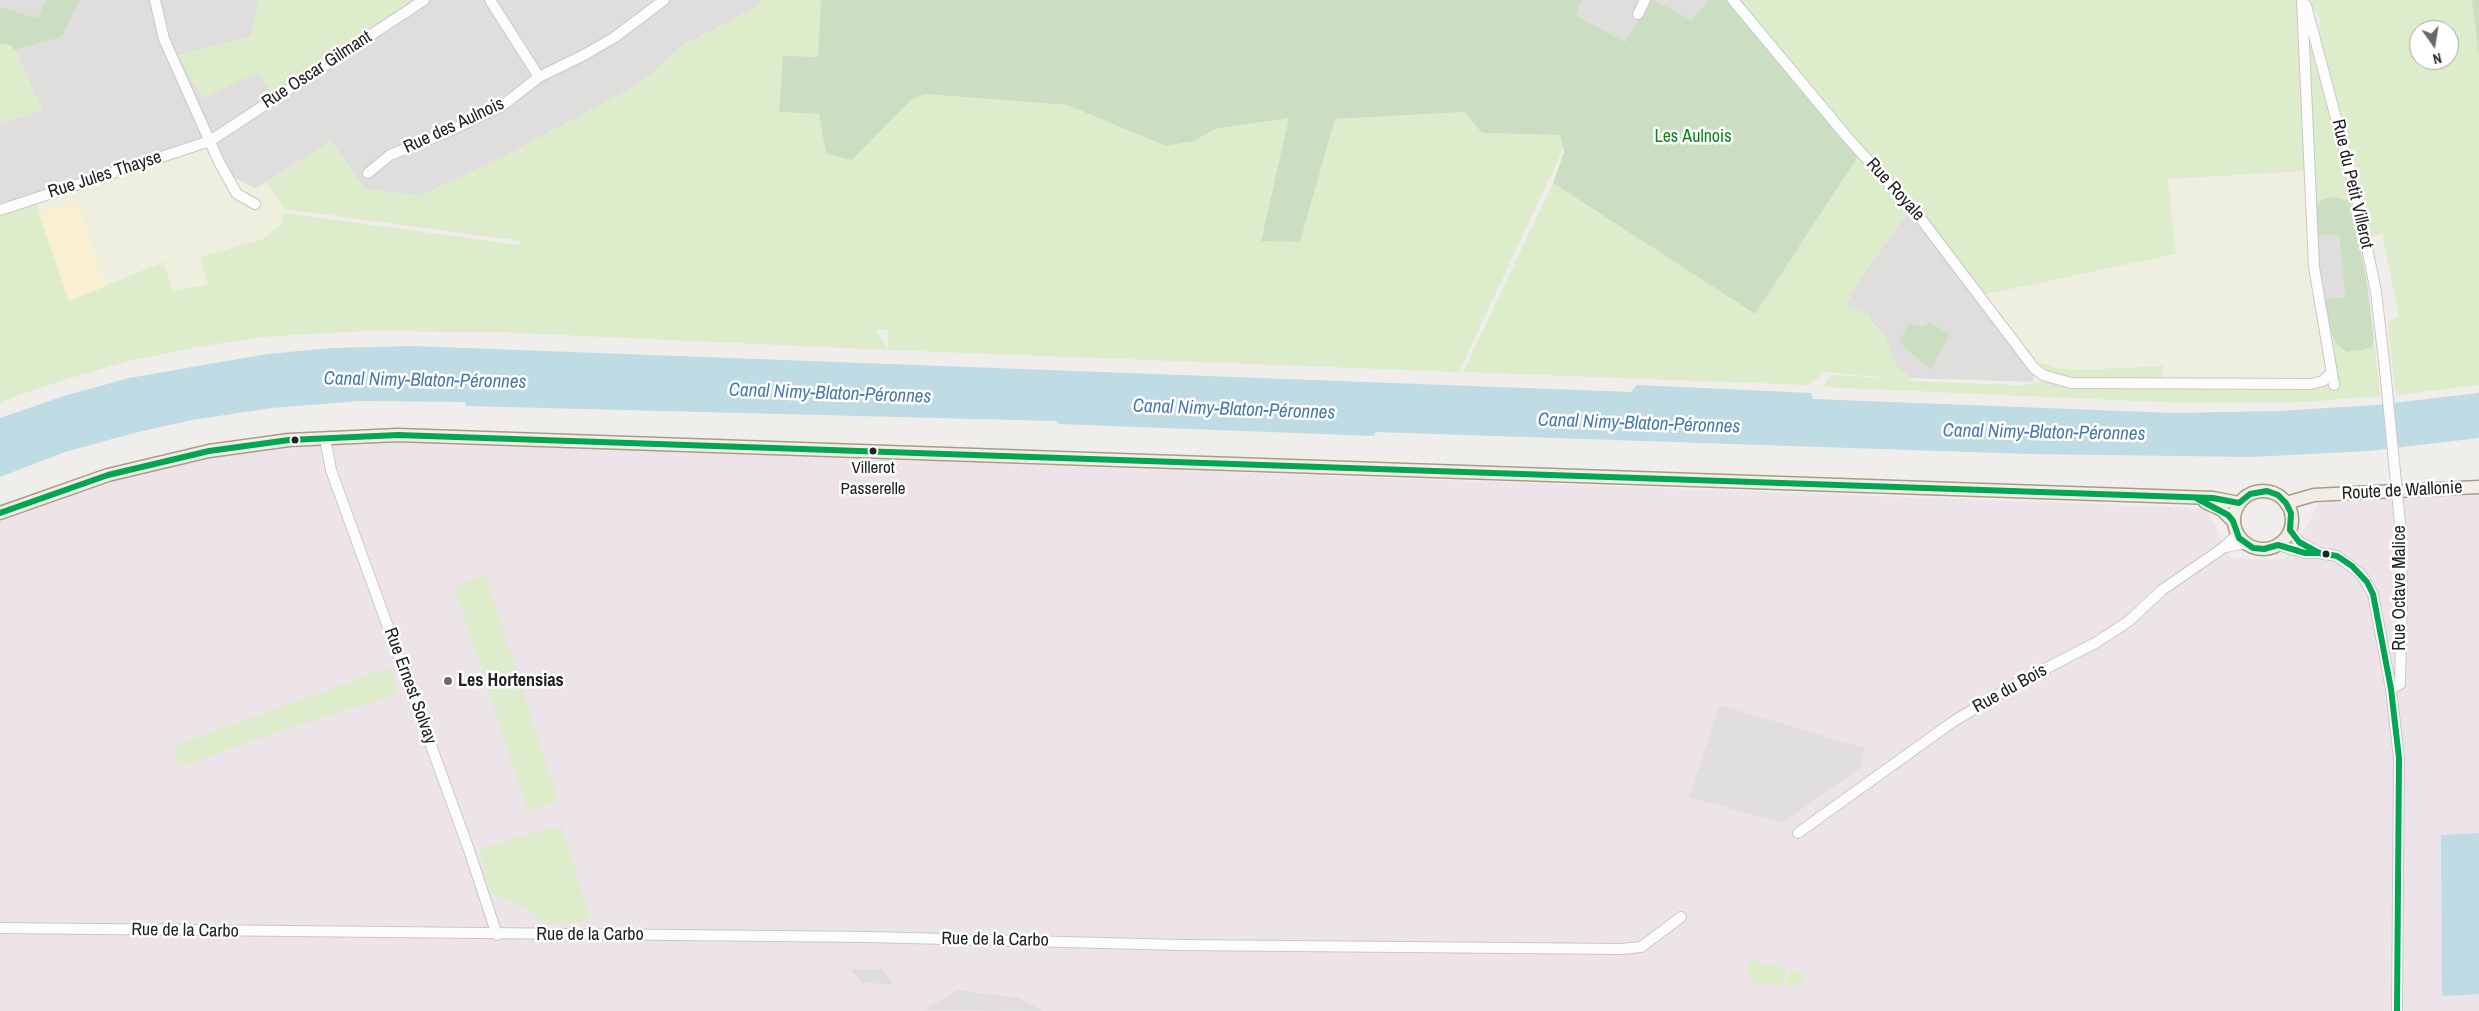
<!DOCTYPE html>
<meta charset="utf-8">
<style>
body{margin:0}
#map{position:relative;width:2479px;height:1011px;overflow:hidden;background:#f0eeeb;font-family:"Archivo Narrow",sans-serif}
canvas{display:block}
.north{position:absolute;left:2409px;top:20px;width:50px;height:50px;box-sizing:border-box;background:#fff;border:1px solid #a7a7a7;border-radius:50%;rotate:167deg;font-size:14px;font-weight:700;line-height:20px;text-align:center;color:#222}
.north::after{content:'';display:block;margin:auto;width:18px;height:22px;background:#6a6968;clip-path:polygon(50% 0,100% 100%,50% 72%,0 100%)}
</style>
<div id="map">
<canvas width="2479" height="1011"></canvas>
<div class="north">N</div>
</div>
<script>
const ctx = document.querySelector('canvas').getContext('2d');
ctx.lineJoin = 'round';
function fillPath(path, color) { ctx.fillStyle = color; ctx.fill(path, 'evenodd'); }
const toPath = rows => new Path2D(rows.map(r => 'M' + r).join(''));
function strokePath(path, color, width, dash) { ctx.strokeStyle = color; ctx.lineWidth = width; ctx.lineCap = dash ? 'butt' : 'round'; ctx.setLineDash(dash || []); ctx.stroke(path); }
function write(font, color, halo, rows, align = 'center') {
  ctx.font = font + ' "Archivo Narrow",sans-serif'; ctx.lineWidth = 5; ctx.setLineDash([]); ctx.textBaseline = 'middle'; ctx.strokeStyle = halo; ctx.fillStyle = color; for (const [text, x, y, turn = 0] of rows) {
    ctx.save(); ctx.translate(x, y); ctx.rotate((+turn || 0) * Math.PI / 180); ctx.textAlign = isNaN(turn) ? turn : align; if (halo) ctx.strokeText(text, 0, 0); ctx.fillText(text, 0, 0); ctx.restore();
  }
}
const residential = toPath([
 [0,0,46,0,37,18,0,7],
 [80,0,763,0,754,8,680,47,641,83,503,157,420,196,365,189,331,141,255,189,228,174,0,207,0,124,42,110,15,50,62,37],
 [1582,0,1649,0,1625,42,1576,15],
 [1654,0,1708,0,1692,20],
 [1909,210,2034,371,2033,382,1911,378,1897,367,1884,336,1869,319,1845,305,1861,278],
 [2339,235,2345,297,2321,299,2316,236]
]);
const industrial = toPath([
 [360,443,430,443,2207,508,2230,558,2285,559,2305,530,2319,503,2479,494,2479,1011,0,1011,0,520,104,483,162,468,229,455,302,447]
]);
const farmland = toPath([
 [212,145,228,174,255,189,267,182,285,209,280,226,260,240,208,285,173,291,163,262,69,301,36,203],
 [2305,171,2310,268,2327,368,2320,377,2314,380,2163,380,2163,366,2076,370,2055,368,2043,363,2039,366,1982,295,2176,254,2168,179]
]);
const grass = toPath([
 [259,0,412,0,271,94,258,72,202,99,178,55,250,37],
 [763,0,821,0,818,57,779,112,819,114,826,154,852,160,911,100,924,94,1067,105,1166,146,1194,141,1215,129,1290,118,1261,240,1300,242,1335,119,1464,112,1482,133,1560,135,1564,147,1459,372,889,350,496,332,363,331,262,337,197,347,129,361,60,381,0,402,0,215,36,203,69,301,163,262,173,291,208,285,200,257,261,240,280,226,284,213,518,245,521,241,285,209,267,182,331,141,365,189,420,196,503,157,641,83,680,47,754,8],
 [875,330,888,330,888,349],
 [1736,0,2297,0,2305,171,2168,179,2176,254,1982,295],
 [2311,0,2479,0,2479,385,2396,395,2387,321,2399,317,2382,233,2371,238,2360,182,2319,33,2320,18,2314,11],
 [2419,30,2449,30,2449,60,2419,60],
 [0,44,10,45,15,50,42,110,0,124],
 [2313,48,2351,200,2341,198,2316,206,2309,49],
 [1859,155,1909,210,1861,278,1846,305,1869,314,1872,324,1884,335,1897,367,1911,378,1909,381,2019,385,2055,380,2311,384,2331,372,2321,299,2335,343,2347,352,2371,347,2374,340,2380,396,2306,402,2233,403,2159,402,1824,387,1829,376,1839,375,1906,380,1825,372,1808,385,1463,372,1553,183,1755,314],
 [2042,363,2055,368,2076,370,2163,366,2163,380,2080,380,2053,375,2039,366],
 [485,575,559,801,528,811,454,585],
 [390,667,399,694,282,730,179,768,174,746],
 [561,825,591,920,548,925,524,907,491,894,479,849],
 [1752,961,1786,968,1782,986,1755,983,1747,971,1748,962],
 [1790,969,1804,973,1805,982,1794,986,1785,986]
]);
const forest = toPath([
 [46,0,80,0,62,37,15,50,10,45,0,44,0,7,37,18],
 [821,0,1582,0,1576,15,1625,42,1649,0,1654,0,1692,20,1708,0,1730,0,1859,155,1755,314,1553,183,1564,152,1560,135,1482,133,1464,112,1335,119,1300,242,1261,241,1289,118,1215,129,1194,141,1166,146,1067,105,924,94,911,100,852,160,826,154,819,114,779,112,783,56,818,57],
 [2472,0,2479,0,2479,56],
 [2330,197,2351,200,2368,288,2374,340,2372,347,2362,350,2347,352,2335,343,2321,299,2345,297,2339,235,2316,236,2316,206,2321,200],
 [1909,323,1922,327,1930,323,1950,334,1931,370,1899,342]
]);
const sand = toPath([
 [78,202,105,286,69,301,39,214]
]);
const parking = toPath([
 [1719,705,1865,748,1860,768,1782,823,1689,797],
 [957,990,1019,998,1042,1011,924,1010]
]);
const water = toPath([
 [413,346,1631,392,1637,385,1811,393,1813,399,2174,413,2278,411,2375,405,2479,393,2479,438,2368,451,2252,457,2029,454,1376,432,1374,436,1059,424,1056,421,466,406,465,402,359,401,272,408,192,420,134,433,65,452,0,477,0,418,64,396,129,378,267,354,332,348],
 [2479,833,2479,994,2442,996,2441,835]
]);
const pier = toPath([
 [851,969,882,969,893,984,862,983]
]);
const minor = toPath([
 [155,0,164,39,219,162,237,194,255,204],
 [490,0,539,77,584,55,615,37,664,0],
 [1733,0,1847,137,1921,219,2034,368,2043,375,2071,383,2311,384,2323,381,2331,373],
 [2302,0,2314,267,2334,385],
 [2306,5,2357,198,2376,292,2385,370],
 [1638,14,1645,0],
 [368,173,390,155,445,133,503,105,539,77],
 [0,210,210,141,424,0],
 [325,438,331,470,469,850,497,935],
 [2290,530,2299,542,2318,552],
 [2278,545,2305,553,2319,553,2337,556,2361,574,2373,594,2391,689,2399,758,2397,1011],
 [2226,547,2245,543],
 [2391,689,2400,684,2402,590,2400,523],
 [1798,833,1954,721,2016,684,2097,642,2129,621,2162,590,2223,548,2237,535],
 [0,928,869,937,1181,945,1622,949,1641,947,1681,917]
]);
const major = toPath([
 '2234 520a29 29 0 1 1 58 0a29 29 0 1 1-58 0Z',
 [2205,502,2222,510,2233,521],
 [2286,503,2314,495,2479,487],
 [0,513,108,475,209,451,289,440,398,435,2213,498,2239,503]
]);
const minorBridge = toPath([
 [2385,370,2400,523]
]);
const bus1 = toPath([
 [2196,498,2228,515,2233,521,2239,538,2253,548,2264,549,2278,545,2305,553,2320,553],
 [0,513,108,475,209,451,289,440,398,435,2213,498,2239,503,2250,494,2267,491,2278,495,2286,503,2291,513,2290,530,2299,542,2319,553,2337,556,2352,566,2367,582,2373,594,2391,689,2399,758,2397,1011]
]);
const markers = [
 [295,440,4.5,"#222"],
 [873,451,4.5,"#222"],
 [2326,554,4.5,"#222"],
 [448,681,5,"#6a6968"]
];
const busNames = [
 ["Villerot",873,468],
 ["Passerelle",873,489]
];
const streetNames = [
 ["Rue Oscar Gilmant",317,70,-33],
 ["Rue des Aulnois",454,126,-25],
 ["Rue Jules Thayse",105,175,-18],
 ["Rue du Petit Villerot",2352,184,77],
 ["Rue Royale",1895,190,48],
 ["Route de Wallonie",2402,491,-3],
 ["Rue Octave Malice",2400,588,-90],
 ["Rue Ernest Solvay",410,686,70],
 ["Rue du Bois",2010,689,-29],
 ["Rue de la Carbo",185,931,1],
 ["Rue de la Carbo",590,935],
 ["Rue de la Carbo",995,940,1]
];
const parkNames = [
 ["Les Aulnois",1693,137]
];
const poiNames = [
 ["Les Hortensias",458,681]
];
const waterNames = [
 ["Canal Nimy-Blaton-Péronnes",425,381,1],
 ["Canal Nimy-Blaton-Péronnes",830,394,2],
 ["Canal Nimy-Blaton-Péronnes",1234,410,2],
 ["Canal Nimy-Blaton-Péronnes",1639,424,2],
 ["Canal Nimy-Blaton-Péronnes",2044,433,1]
];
fillPath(residential, '#dfdedc');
fillPath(industrial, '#ede4e9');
fillPath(farmland, '#efefdf');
fillPath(grass, '#ddeccb');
fillPath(forest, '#cbdec1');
fillPath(sand, '#f8f0d0');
fillPath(parking, '#e0dfde');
fillPath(water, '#bfdbe3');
fillPath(pier, '#dedddd');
strokePath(minor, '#c9c8c7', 12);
strokePath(major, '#a79c86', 15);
strokePath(minor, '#fdfcfc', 10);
strokePath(major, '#f3ede7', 12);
strokePath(minorBridge, '#c9c8c7', 12, []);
strokePath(minorBridge, '#fdfcfc', 10);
strokePath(bus1, '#00a651', 6);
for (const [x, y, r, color] of markers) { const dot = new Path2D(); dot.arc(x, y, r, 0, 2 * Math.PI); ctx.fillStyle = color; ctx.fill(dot); strokePath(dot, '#fff', 2); }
write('17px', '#222', '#fff', busNames);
write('18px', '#222', '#fff', streetNames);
write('18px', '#0c8416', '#fff', parkNames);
write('bold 18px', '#222', '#fff', poiNames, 'left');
write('italic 19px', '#4a7aab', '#fff', waterNames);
</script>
